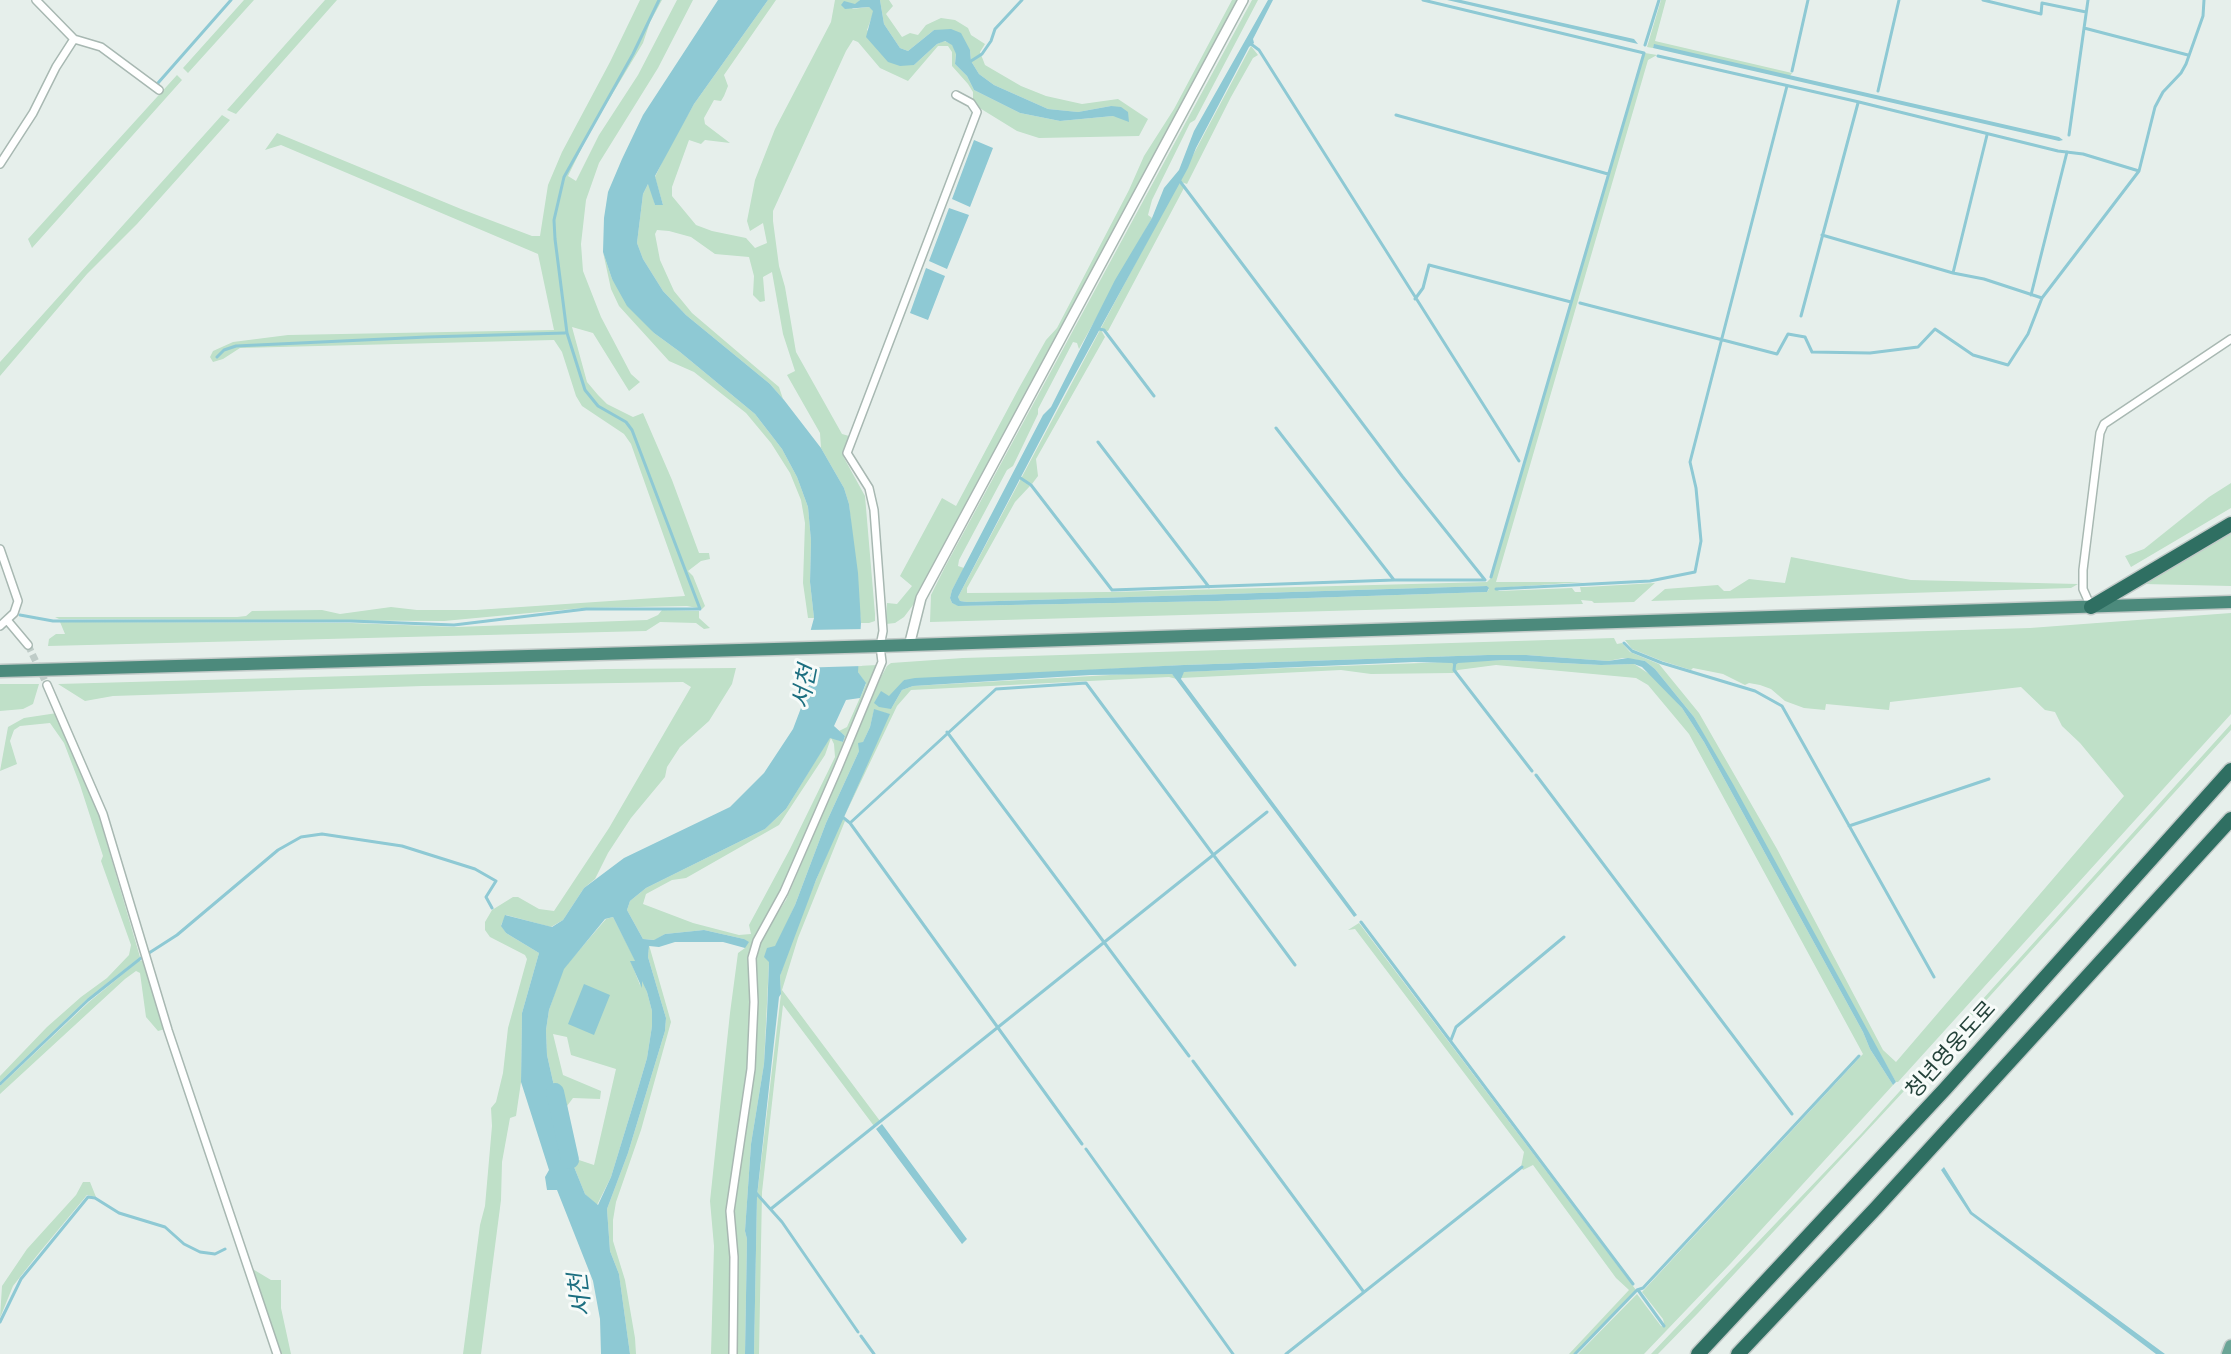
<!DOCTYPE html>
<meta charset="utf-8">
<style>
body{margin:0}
canvas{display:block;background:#e6efeb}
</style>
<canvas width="2231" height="1354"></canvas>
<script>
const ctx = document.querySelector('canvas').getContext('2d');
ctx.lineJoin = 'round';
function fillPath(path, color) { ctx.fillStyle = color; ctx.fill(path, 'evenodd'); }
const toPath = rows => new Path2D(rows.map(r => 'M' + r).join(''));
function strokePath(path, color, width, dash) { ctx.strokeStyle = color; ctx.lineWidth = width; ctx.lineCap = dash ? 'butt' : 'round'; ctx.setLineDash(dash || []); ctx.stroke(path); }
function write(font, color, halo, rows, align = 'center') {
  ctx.font = font + ' Montserrat,"Noto Sans KR",sans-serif'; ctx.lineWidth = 6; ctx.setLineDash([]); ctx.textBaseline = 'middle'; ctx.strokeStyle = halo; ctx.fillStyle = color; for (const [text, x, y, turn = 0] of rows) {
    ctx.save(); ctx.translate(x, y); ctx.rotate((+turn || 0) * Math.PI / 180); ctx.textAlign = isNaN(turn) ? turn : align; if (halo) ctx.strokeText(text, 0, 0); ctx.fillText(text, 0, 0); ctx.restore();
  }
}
const green = toPath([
 [244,0,254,0,188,73,183,68],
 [325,0,337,0,236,114,227,110],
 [640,0,662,0,650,22,643,43,590,131,568,176,576,181,599,135,638,75,677,0,693,0,658,68,599,163,586,200,581,244,583,271,601,317,631,374,640,382,629,391,593,333,572,327,587,382,598,395,607,404,633,417,643,413,672,480,699,553,709,553,710,559,701,561,688,571,693,576,705,606,702,609,687,606,583,608,444,621,59,619,55,617,237,617,246,616,252,611,322,610,340,614,391,607,417,610,476,610,685,596,631,444,624,434,582,406,576,396,562,352,554,340,240,348,223,359,213,362,210,357,213,351,233,342,288,335,554,330,538,254,281,145,265,150,277,133,461,209,532,236,540,236,548,185,562,152,610,62],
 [768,0,776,0,724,75,728,86,724,96,721,101,714,100,704,118,705,124,730,143,705,140,701,144,689,140,672,187,672,196,696,225,712,231,746,238,755,248,767,243,763,223,750,231,747,221,755,180,775,129,831,22,835,0,860,0,852,9,869,7,874,11,867,30,914,65,937,44,944,41,952,44,956,53,955,64,967,76,974,90,1020,113,1060,121,1113,116,1122,117,1111,106,1078,112,1048,109,994,85,979,74,971,61,970,50,934,30,908,51,900,48,884,24,880,0,889,0,893,6,886,14,902,37,910,33,918,35,926,25,941,18,955,20,968,28,971,35,985,44,980,52,985,65,1021,86,1046,96,1082,104,1118,99,1148,119,1139,136,1039,138,1017,131,978,107,973,100,973,92,968,84,952,66,952,52,948,46,938,46,908,81,880,68,858,42,853,40,846,51,773,211,773,221,779,266,785,287,796,352,842,434,849,436,851,433,843,456,865,496,875,614,875,621,869,623,861,623,849,504,844,488,821,448,820,433,787,375,795,371,783,334,772,272,763,277,765,301,760,302,753,295,754,276,749,257,715,254,691,237,669,231,657,230,655,234,660,260,674,291,692,313,779,387,783,399,770,384,686,315,663,291,643,259,637,243,643,194,649,182,655,205,663,205,655,177,669,148,694,104],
 [1232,0,1239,0,913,605,904,617,895,623,886,624,887,603,897,604,912,586,900,576,942,498,956,506,1019,388,1046,340,1057,328,1129,190,1144,156,1174,109],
 [1252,0,1258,0,1195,120,1190,123,1152,200,1148,215,1152,218,1079,349,1077,343,1073,342,1038,409,1038,414,1013,466,1007,470,959,560,958,566,964,568,952,590,950,598,952,603,959,606,1217,601,1487,592,1489,589,1487,586,967,602,960,601,958,597,1251,46,1258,55,1253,58,1231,97,1187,184,1181,182,1184,188,1108,331,1101,330,1105,337,1036,459,1038,476,1032,484,1022,479,1030,486,1015,502,967,588,967,593,1111,592,1487,582,1491,578,1645,53,1657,55,1648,60,1496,582,1584,582,1496,588,1499,591,1572,588,1575,592,1581,592,1580,587,1586,587,1655,583,1634,602,1594,603,1592,601,1581,600,1583,604,930,622,931,595,945,567],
 [1661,0,1666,0,1655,41,1792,73,1790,76,1654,45,1653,48,1647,47],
 [177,75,182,80,32,248,28,239],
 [222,115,230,120,137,224,87,274,0,376,0,362],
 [603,252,612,279,654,333,680,352,755,414,782,449,797,477,808,507,811,541,810,582,814,618,808,618,803,583,805,523,801,500,790,473,771,443,746,413,694,372,669,361,619,306,611,289],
 [2231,483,2231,508,2131,567,2125,556,2144,549,2209,497],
 [2231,529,2231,586,2143,584],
 [1791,557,1911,580,2078,584,2071,588,1651,601,1665,589,1718,585,1724,591,1730,591,1749,579,1785,583],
 [662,610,699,611,699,618,710,628,704,629,696,623,660,622,646,631,48,646,49,639,56,634,65,634,60,622,351,623,456,627,647,620,658,615],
 [2231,613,2231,714,1898,1082,1896,1082,1857,1014,1694,717,1655,669,1645,661,1623,658,1608,661,1526,655,1488,655,1184,665,904,680,891,709,902,690,913,686,1164,672,1172,674,1177,679,1169,677,911,690,897,706,844,817,889,714,874,710,870,727,826,823,795,905,769,962,764,1064,751,1144,745,1231,747,1239,745,1354,735,1354,732,1212,754,1070,758,1001,755,959,764,934,786,900,881,677,887,666,891,663,963,658,1614,638,1617,644,1622,643,1630,652,1659,664,1699,713,1777,849,1883,1050,1896,1062,2124,796,2080,743,2062,726,2055,712,2045,710,2021,687,1890,702,1889,710,1826,704,1825,710,1804,708,1785,701,1771,689,1760,685,1749,683,1745,685,1723,674,1693,668,1691,670,1662,661,1632,649,1625,640,2030,628],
 [1503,660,1601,665,1634,664,1654,677,1682,708,1704,742,1863,1032,1870,1049,1893,1085,1731,1263,1644,1354,1578,1354,1637,1294,1661,1326,1665,1327,1663,1319,1642,1292,1863,1054,1689,734,1648,685,1636,678,1496,665,1458,670,1453,673,1371,674,1341,670,1181,678,1181,675,1184,672,1205,671],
 [877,665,782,892,755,941,751,975,750,1070,728,1212,733,1257,731,1354,711,1354,714,1246,710,1201,730,1013,738,953,745,948,744,939,704,930,665,934,655,940,643,939,627,910,630,901,646,888,765,829,786,809,830,737,843,742,845,736,839,731,847,727,866,684,858,672,858,666],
 [831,738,834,744,835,757,790,849,749,925,751,934,739,935,693,923,643,904,646,894,672,880,686,878,779,825,825,755],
 [736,668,732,684,709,721,680,747,667,767,665,777,631,818,608,853,595,879,584,888,563,920,551,927,506,915,501,925,506,933,539,953,522,1013,521,1082,516,1116,510,1118,502,1162,501,1200,481,1354,463,1354,480,1225,485,1206,492,1126,491,1108,496,1102,503,1073,508,1028,527,959,525,955,490,937,485,930,485,922,492,910,513,897,518,897,539,909,554,911,609,828,691,687,683,682,423,686,113,696,85,701,58,684,606,669],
 [0,684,39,684,33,704,23,709,0,711],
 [57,713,98,813,140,957,87,999,0,1082,0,1076,47,1027,81,997,107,978,129,955,131,945,101,861,103,856,80,785,64,743,50,723,20,726,14,730,10,741,17,764,0,771,8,727,24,718],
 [2231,724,2231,730,1904,1091,1698,1313,1658,1354,1651,1354,1862,1133],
 [842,818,845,821,798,938,782,990,880,1121,874,1126,783,1005,762,1192,759,1354,754,1354,757,1196,781,994,780,976,791,940],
 [613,917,636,962,631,962,640,985,642,979,647,992,652,1011,652,1026,647,1058,637,1092,611,1177,597,1205,585,1194,570,1157,547,1055,546,1030,549,1010,563,969,606,919],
 [553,1034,567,1037,571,1055,616,1069,594,1165,576,1159,567,1106,573,1098,600,1099,601,1091,563,1075],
 [1359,923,1636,1290,1574,1354,1569,1354,1629,1290,1616,1278,1533,1165,1523,1170,1521,1167,1524,1152,1355,929,1348,930],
 [649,945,671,1022,641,1130,616,1202,613,1220,613,1241,625,1280,635,1338,636,1354,630,1354,619,1274,610,1251,607,1209,628,1153,665,1031,666,1018,648,957],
 [144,960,165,1029,158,1031,146,1017,140,973,136,971,125,979,0,1094,0,1086,89,1002,139,961],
 [83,1182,90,1182,96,1197,87,1195,39,1253,13,1286,0,1318,2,1286,27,1249,76,1195],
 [251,1268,271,1280,281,1280,281,1308,291,1354,281,1354]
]);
const water = toPath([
 [718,0,768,0,694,104,655,176,663,205,655,205,648,184,643,194,637,243,643,259,663,291,686,315,770,384,784,400,821,448,844,488,849,504,858,573,861,623,858,672,866,683,860,698,846,700,834,726,845,736,843,742,830,738,786,809,765,829,646,888,630,901,627,910,643,939,654,940,665,934,704,930,744,939,749,942,745,948,723,942,675,942,659,947,649,946,648,957,666,1018,665,1031,628,1153,607,1209,610,1251,619,1274,630,1354,601,1354,600,1319,593,1281,557,1190,547,1190,545,1177,549,1170,521,1082,522,1013,539,953,506,933,501,926,505,915,552,927,563,920,584,888,624,858,730,807,764,773,793,729,804,700,807,684,799,673,814,618,810,582,811,541,808,507,797,477,782,449,755,414,680,352,654,333,627,306,612,279,603,252,604,218,608,192,622,159,643,115],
 [613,917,635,961,630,961,642,988,642,981,647,992,652,1011,652,1026,647,1058,637,1092,611,1177,598,1205,585,1194,570,1157,547,1055,546,1030,549,1010,564,969,605,919],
 [860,0,880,0,884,24,900,48,908,51,934,30,951,29,961,33,970,50,971,61,979,74,994,85,1048,109,1078,112,1111,106,1121,107,1128,112,1129,122,1113,116,1060,121,1020,113,974,90,967,76,955,64,956,54,952,45,945,41,937,44,914,65,900,66,888,62,866,37,873,11,869,7,845,9,841,5,844,1,855,4],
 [1268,0,1273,0,1253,39,1254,43,1249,47,1196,148,1188,168,1066,391,958,597,960,601,967,602,1487,586,1489,588,1487,592,1217,601,958,606,952,603,950,598,952,590,1043,415,1051,407,1115,280,1152,218,1164,188,1179,170,1194,131],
 [1447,0,1461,0,1634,39,1638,44],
 [1654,44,2059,137,2063,140,2059,141,1653,48],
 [974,140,993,148,970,207,952,199],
 [949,208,969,215,947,269,929,261],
 [926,268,945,276,928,320,910,313],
 [1488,655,1526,655,1608,661,1628,658,1645,661,1655,669,1694,717,1733,784,1896,1082,1893,1085,1870,1049,1863,1032,1704,742,1682,708,1642,667,1634,664,1601,665,1503,660,1458,663,1455,665,1452,663,1414,662,1184,672,1181,679,1357,915,1354,917,1172,674,1090,675,913,686,902,690,891,709,879,707,874,703,881,691,889,696,904,680,915,678,1184,665],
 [874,709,890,714,816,880,780,976,781,994,779,997,757,1196,754,1354,745,1354,747,1239,745,1231,751,1144,764,1064,767,1014,769,962,764,957,767,948,775,946,795,905,826,823,859,751,858,743,863,742,870,727],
 [584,984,610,995,594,1035,568,1024],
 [882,1124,967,1239,962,1244,876,1129],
 [1944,1167,1972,1212,2165,1354,2156,1354,1970,1214,1941,1170]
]);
const pier = toPath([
 [865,629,862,666,796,668,807,630]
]);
const stream = toPath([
 [1423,0,1644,53,1491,577],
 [1983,0,2041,14,2042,3,2086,12],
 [2084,28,2188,55],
 [1251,44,1259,50,1519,461],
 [1645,45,1659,0],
 [1658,56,1859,102,2058,151,2083,154,2139,171],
 [971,61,982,54,991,41,995,29,1022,0],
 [1792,71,1808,0],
 [158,83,231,0],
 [1878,91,1899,0],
 [1396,115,1608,174],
 [2069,135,2088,0],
 [1179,180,1402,476,1485,580],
 [1822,235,1953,273,1984,279,2042,298],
 [1953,273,1987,135],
 [2031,295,2067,152],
 [1415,299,1423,288,1429,265,1571,302],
 [1580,303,1777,354,1788,334,1805,337,1812,352,1870,353,1918,347,1935,329,1973,355,2008,365,2028,334,2042,298,2139,171,2155,107,2163,92,2181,73,2186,64,2203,16,2204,0],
 [1801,316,1858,103],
 [1099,329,1104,330,1154,396],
 [217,357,224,350,236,346,427,337,565,333],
 [1276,428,1394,580],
 [1098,442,1209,587],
 [1019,477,1031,485,1112,590,1394,580,1485,580],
 [1496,589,1650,581,1695,572,1701,541,1696,488,1690,462,1787,86],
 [20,615,53,621,351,621,454,625,586,609,700,609,632,430,626,422,598,406,585,390,567,333,555,239,554,220,564,177,633,54,659,0],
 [1624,643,1632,651,1662,663,1755,691,1782,706,1934,977],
 [1455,661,1454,670,1532,771],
 [947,732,1189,1056],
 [1536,775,1792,1114],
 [840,815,850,823,1082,1144],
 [850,823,996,689,1086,683,1295,965],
 [1849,826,1989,779],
 [1361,922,1633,1284],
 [149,953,177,935,278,850,301,837,322,834,402,846,475,869,496,881,486,897,492,908],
 [1451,1040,1456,1027,1564,937],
 [1193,1061,1363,1291],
 [0,1084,88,1000,141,958],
 [1086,1149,1233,1354],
 [756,1193,782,1222,858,1332],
 [772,1208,1267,812],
 [1638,1290,1664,1326],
 [0,1322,21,1279,88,1197,95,1198,119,1213,165,1227,184,1244,200,1252,215,1254,225,1249],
 [861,1336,874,1354],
 [1286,1354,1522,1167],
 [1575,1354,1637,1290,1643,1288,1859,1056]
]);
const river = toPath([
 [555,1092,570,1160]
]);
const minorTunnel = toPath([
 [28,645,47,685]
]);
const minor = toPath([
 [36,0,74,39,101,47,159,90],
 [0,164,33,113,56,67,74,39],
 [0,549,18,601,14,613,0,626],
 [2091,607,2083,589,2083,570,2100,433,2104,424,2231,339],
 [7,620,28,645],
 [47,685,103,814,168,1030,277,1354],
 [733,1354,734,1257,730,1211,751,1069,754,1002,752,958,757,941,784,892,838,768,882,662,880,646,883,631,874,510,869,488,847,453,977,112,971,103,956,95]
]);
const tertiary = toPath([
 [909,646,921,598,1243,0]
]);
const primary = toPath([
 [2228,1354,2231,1346]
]);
const trunk = toPath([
 [0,671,880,646,2231,602]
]);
const motorway = toPath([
 [2091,607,2231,524],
 [1698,1354,1945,1089,2231,770],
 [1738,1354,1876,1208,2231,819]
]);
const streetNames = [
 ["청년영웅도로",1951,1050,-48]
];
const waterNames = [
 ["서천",805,687,-79],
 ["서천",581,1295,-97]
];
fillPath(green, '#bfe0c8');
fillPath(water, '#8ec9d4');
fillPath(pier, '#e6efeb');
strokePath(stream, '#8ec9d4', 3);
strokePath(river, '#8ec9d4', 18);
strokePath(minorTunnel, '#bfccc8', 7, [7, 3.5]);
strokePath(minor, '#a8b8b2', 10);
strokePath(tertiary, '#a8b8b2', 12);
strokePath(primary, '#c2cac8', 15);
strokePath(trunk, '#c2cac8', 15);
strokePath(motorway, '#c2cac8', 17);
strokePath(minor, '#fff', 7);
strokePath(tertiary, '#fff', 9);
strokePath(primary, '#6aa596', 12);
strokePath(trunk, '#4c8a7c', 12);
strokePath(motorway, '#2f6f62', 14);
write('22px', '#24423a', '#f7fbf9', streetNames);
write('italic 24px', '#1c6f80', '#f7fbf9', waterNames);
</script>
